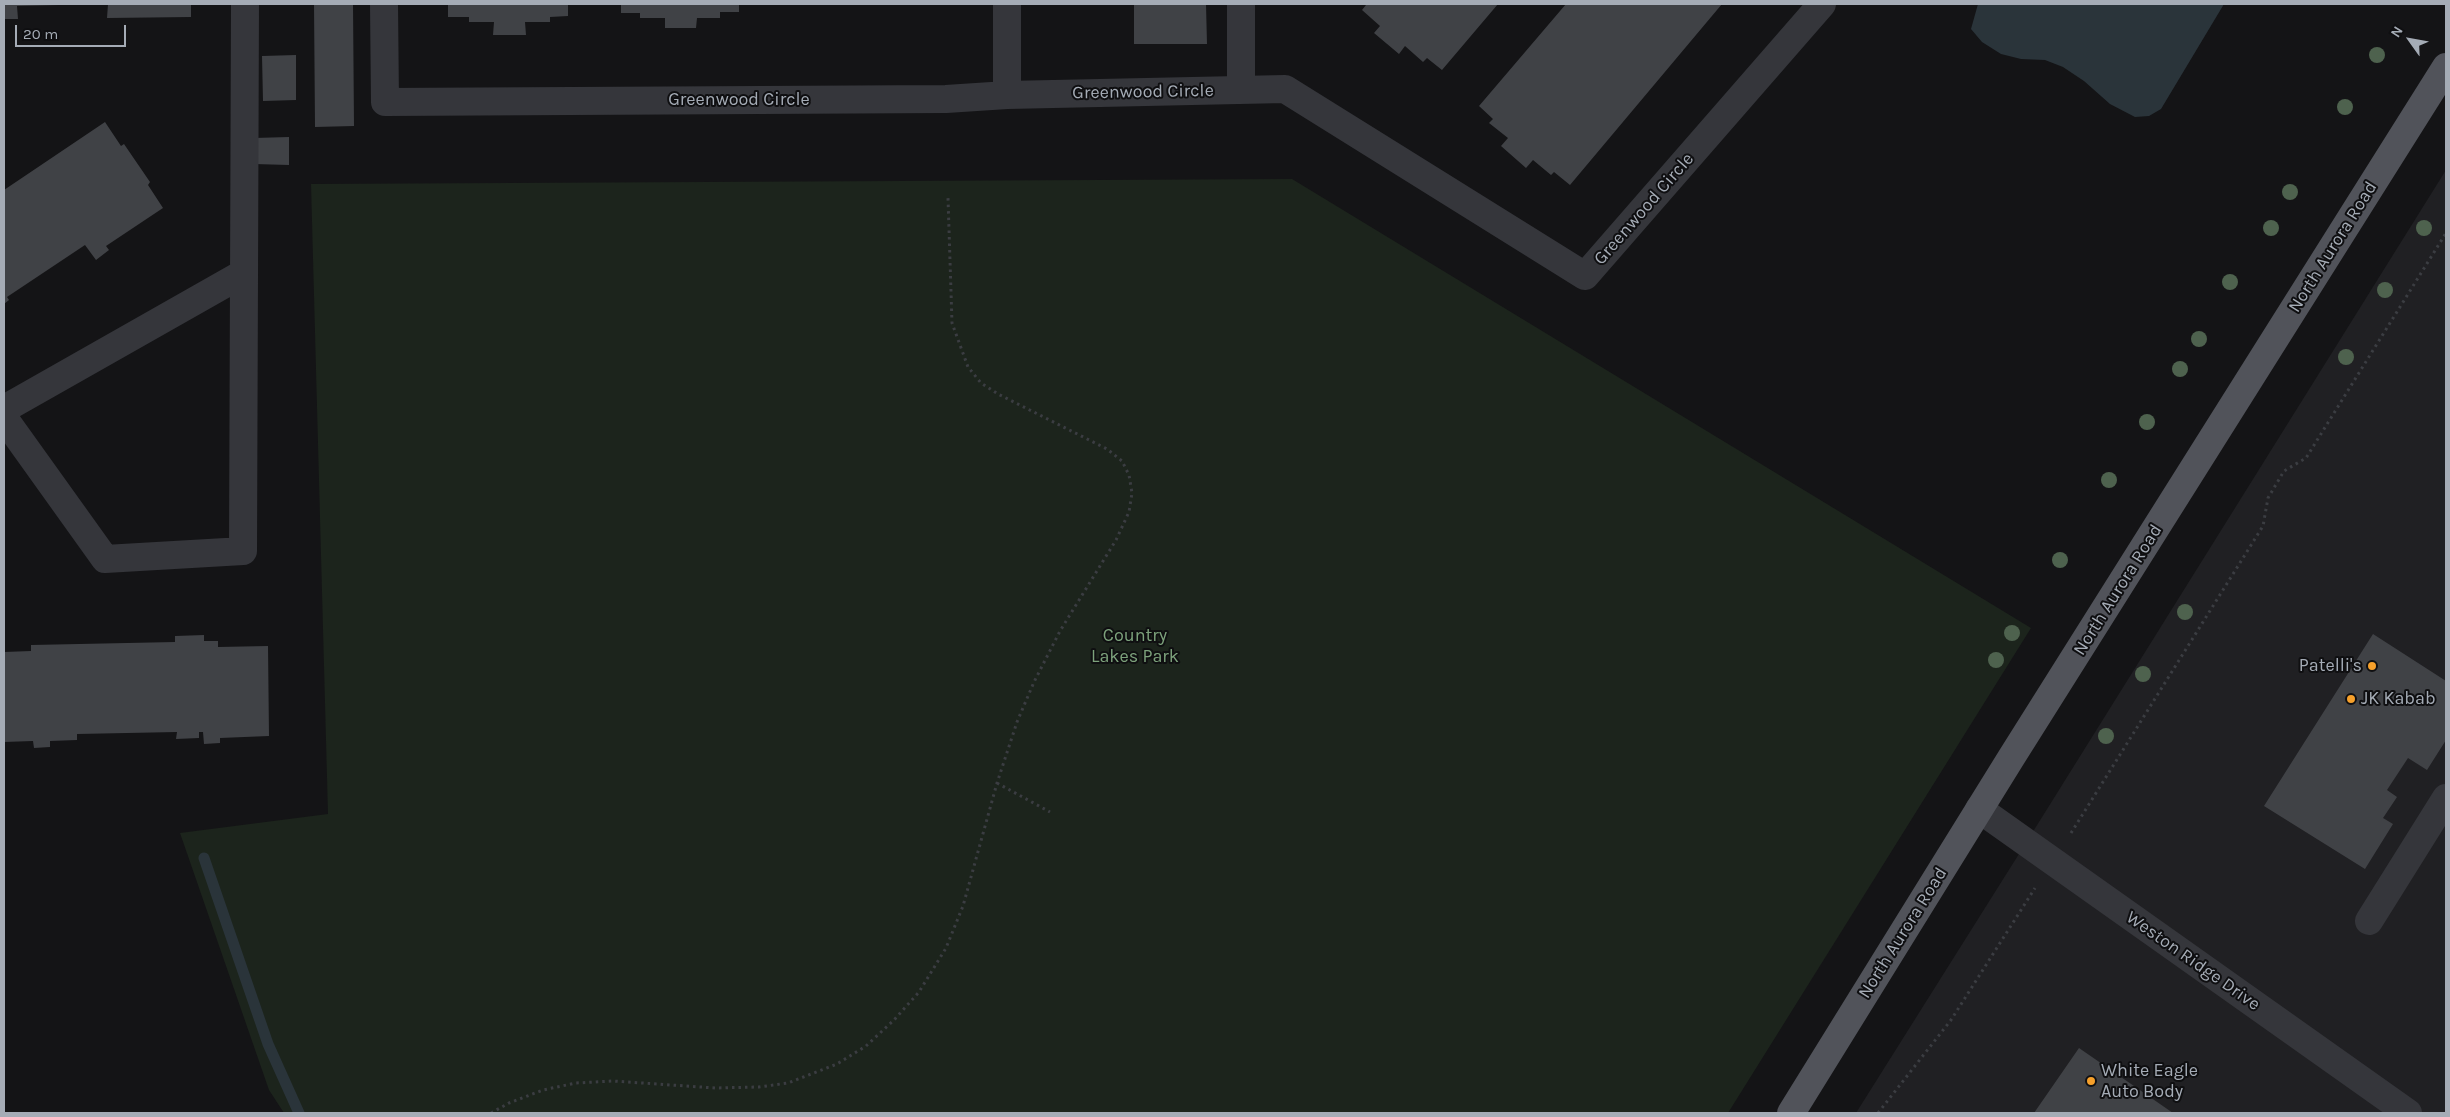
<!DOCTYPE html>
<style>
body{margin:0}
#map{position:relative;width:2450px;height:1117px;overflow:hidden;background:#141416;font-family:Karla,sans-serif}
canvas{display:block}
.frame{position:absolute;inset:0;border:5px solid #a5acb6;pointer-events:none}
.north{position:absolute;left:2385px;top:15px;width:50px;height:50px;-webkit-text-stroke:4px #0f0f11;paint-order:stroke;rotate:302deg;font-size:14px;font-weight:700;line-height:20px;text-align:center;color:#a5acb6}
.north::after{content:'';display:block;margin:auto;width:18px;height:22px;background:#a5acb6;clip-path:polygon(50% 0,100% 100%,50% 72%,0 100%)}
.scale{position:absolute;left:15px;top:25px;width:111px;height:22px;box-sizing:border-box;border:2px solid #a5acb6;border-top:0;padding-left:6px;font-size:15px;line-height:18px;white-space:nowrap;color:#a5acb6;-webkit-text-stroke:4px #0f0f11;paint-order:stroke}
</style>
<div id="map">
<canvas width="2450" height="1117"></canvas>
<div class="frame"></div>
<div class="north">N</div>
<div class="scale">20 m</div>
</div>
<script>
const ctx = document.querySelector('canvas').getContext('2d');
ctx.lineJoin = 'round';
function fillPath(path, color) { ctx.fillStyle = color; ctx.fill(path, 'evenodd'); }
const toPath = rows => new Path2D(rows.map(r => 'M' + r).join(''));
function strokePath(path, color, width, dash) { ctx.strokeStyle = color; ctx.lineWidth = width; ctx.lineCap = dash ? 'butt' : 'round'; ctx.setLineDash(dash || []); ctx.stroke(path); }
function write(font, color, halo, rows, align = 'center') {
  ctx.font = font + ' Karla,sans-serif'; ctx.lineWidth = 4; ctx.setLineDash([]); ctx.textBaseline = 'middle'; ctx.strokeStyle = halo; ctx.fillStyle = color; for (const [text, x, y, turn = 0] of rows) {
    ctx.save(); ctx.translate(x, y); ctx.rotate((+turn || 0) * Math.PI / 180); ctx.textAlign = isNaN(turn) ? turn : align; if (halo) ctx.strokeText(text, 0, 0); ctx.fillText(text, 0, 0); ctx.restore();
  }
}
const built = toPath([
 [2446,170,2446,1113,1856,1113,2029,838]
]);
const green = toPath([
 [1292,179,2031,628,1728,1113,284,1113,269,1090,180,833,328,814,311,184]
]);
const water = toPath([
 [1978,4,2224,4,2161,109,2149,116,2135,117,2110,104,2084,81,2063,67,2045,60,2021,59,2001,54,1982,42,1971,29]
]);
const stream = toPath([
 [204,858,268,1044,299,1113]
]);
const building = toPath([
 [4,4,59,4,59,5,17,6,18,19,4,19],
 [108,4,191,4,191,17,107,18],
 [314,4,353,4,354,126,315,127],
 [448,4,568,4,568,16,550,17,550,22,525,22,526,35,493,35,494,22,469,22,469,17,448,17],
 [621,4,739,4,739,12,720,12,720,18,697,18,696,28,665,28,665,18,640,18,640,13,621,13],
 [1134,4,1206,4,1207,44,1134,44],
 [1364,4,1498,4,1442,70,1427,58,1423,62,1405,46,1399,54,1374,33,1380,26,1362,10,1366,5],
 [1566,4,1722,4,1570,185,1554,172,1551,175,1533,160,1526,168,1501,146,1508,138,1489,123,1493,119,1479,106],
 [296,55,296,100,263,101,262,56],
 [105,122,121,146,124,144,150,182,148,185,163,208,106,246,109,250,96,260,85,245,7,297,9,300,4,304,4,190],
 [289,137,289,165,254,164,254,138],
 [2373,634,2446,681,2446,740,2427,770,2408,758,2387,790,2397,797,2383,818,2393,824,2365,869,2264,806],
 [204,635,204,641,218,641,218,647,268,646,269,736,220,738,220,743,204,744,203,732,199,732,199,738,176,739,177,732,77,734,77,740,50,741,50,747,34,748,33,741,4,742,4,652,31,651,31,645,175,642,175,636],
 [2079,1048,2173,1113,2034,1113]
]);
const path = toPath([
 [997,783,1050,812],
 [2071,833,2263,526,2268,498,2284,471,2306,458,2446,233],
 [491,1113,509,1103,543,1090,576,1083,613,1081,715,1088,759,1087,788,1083,837,1064,866,1046,894,1020,919,992,946,948,963,906,997,783,1017,722,1034,682,1060,631,1116,540,1129,512,1132,493,1129,475,1122,461,1107,449,998,394,981,383,968,367,952,323,948,198],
 [1878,1113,1951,1020,2035,888]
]);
const minor = toPath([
 [384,4,385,102,946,99,1007,95,1285,89,1585,276,1822,4],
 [1007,4,1007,95],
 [1241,4,1241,90],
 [4,409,244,273],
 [4,418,105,559,243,551,245,4],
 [1979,809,2408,1113],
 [2369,921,2446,798]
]);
const major = toPath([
 [1791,1113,2011,758,2446,67]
]);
const trees = [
 [2377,55],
 [2345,107],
 [2290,192],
 [2271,228],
 [2424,228],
 [2230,282],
 [2385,290],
 [2199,339],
 [2346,357],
 [2180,369],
 [2147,422],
 [2109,480],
 [2060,560],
 [2185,612],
 [2012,633],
 [1996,660],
 [2143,674],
 [2106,736]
];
const markers = [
 [2372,666,5,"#f6a02b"],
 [2351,699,5,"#f6a02b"],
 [2091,1081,5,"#f6a02b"]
];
const streetNames = [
 ["Greenwood Circle",1143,92,-1],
 ["Greenwood Circle",739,100],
 ["Greenwood Circle",1644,209,-49],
 ["North Aurora Road",2333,247,-58],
 ["North Aurora Road",2118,590,-58],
 ["North Aurora Road",1903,933,-58],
 ["Weston Ridge Drive",2193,961,35]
];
const parkNames = [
 ["Country",1135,636],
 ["Lakes Park",1135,657]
];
const poiNames = [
 ["Patelli's",2362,666,"right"],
 ["JK Kabab",2361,699],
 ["White Eagle",2101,1071],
 ["Auto Body",2101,1092]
];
fillPath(built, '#202023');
fillPath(green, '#1c241c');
fillPath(water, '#2a343a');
strokePath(stream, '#2a343a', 11);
fillPath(building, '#404246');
strokePath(path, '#3b3d42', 3, [2.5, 4]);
strokePath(minor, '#35363b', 28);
strokePath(major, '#51535a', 28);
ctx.fillStyle = '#4e624e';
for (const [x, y] of trees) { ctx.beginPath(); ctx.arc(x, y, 8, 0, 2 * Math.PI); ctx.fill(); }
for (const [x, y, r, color] of markers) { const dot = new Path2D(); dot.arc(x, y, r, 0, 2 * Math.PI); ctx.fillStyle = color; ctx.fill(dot); strokePath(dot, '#0f0f11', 2); }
write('18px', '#a5acb6', '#0f0f11', streetNames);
write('18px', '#7da27c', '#0f0f11', parkNames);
write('18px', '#a5acb6', '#0f0f11', poiNames, 'left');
</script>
